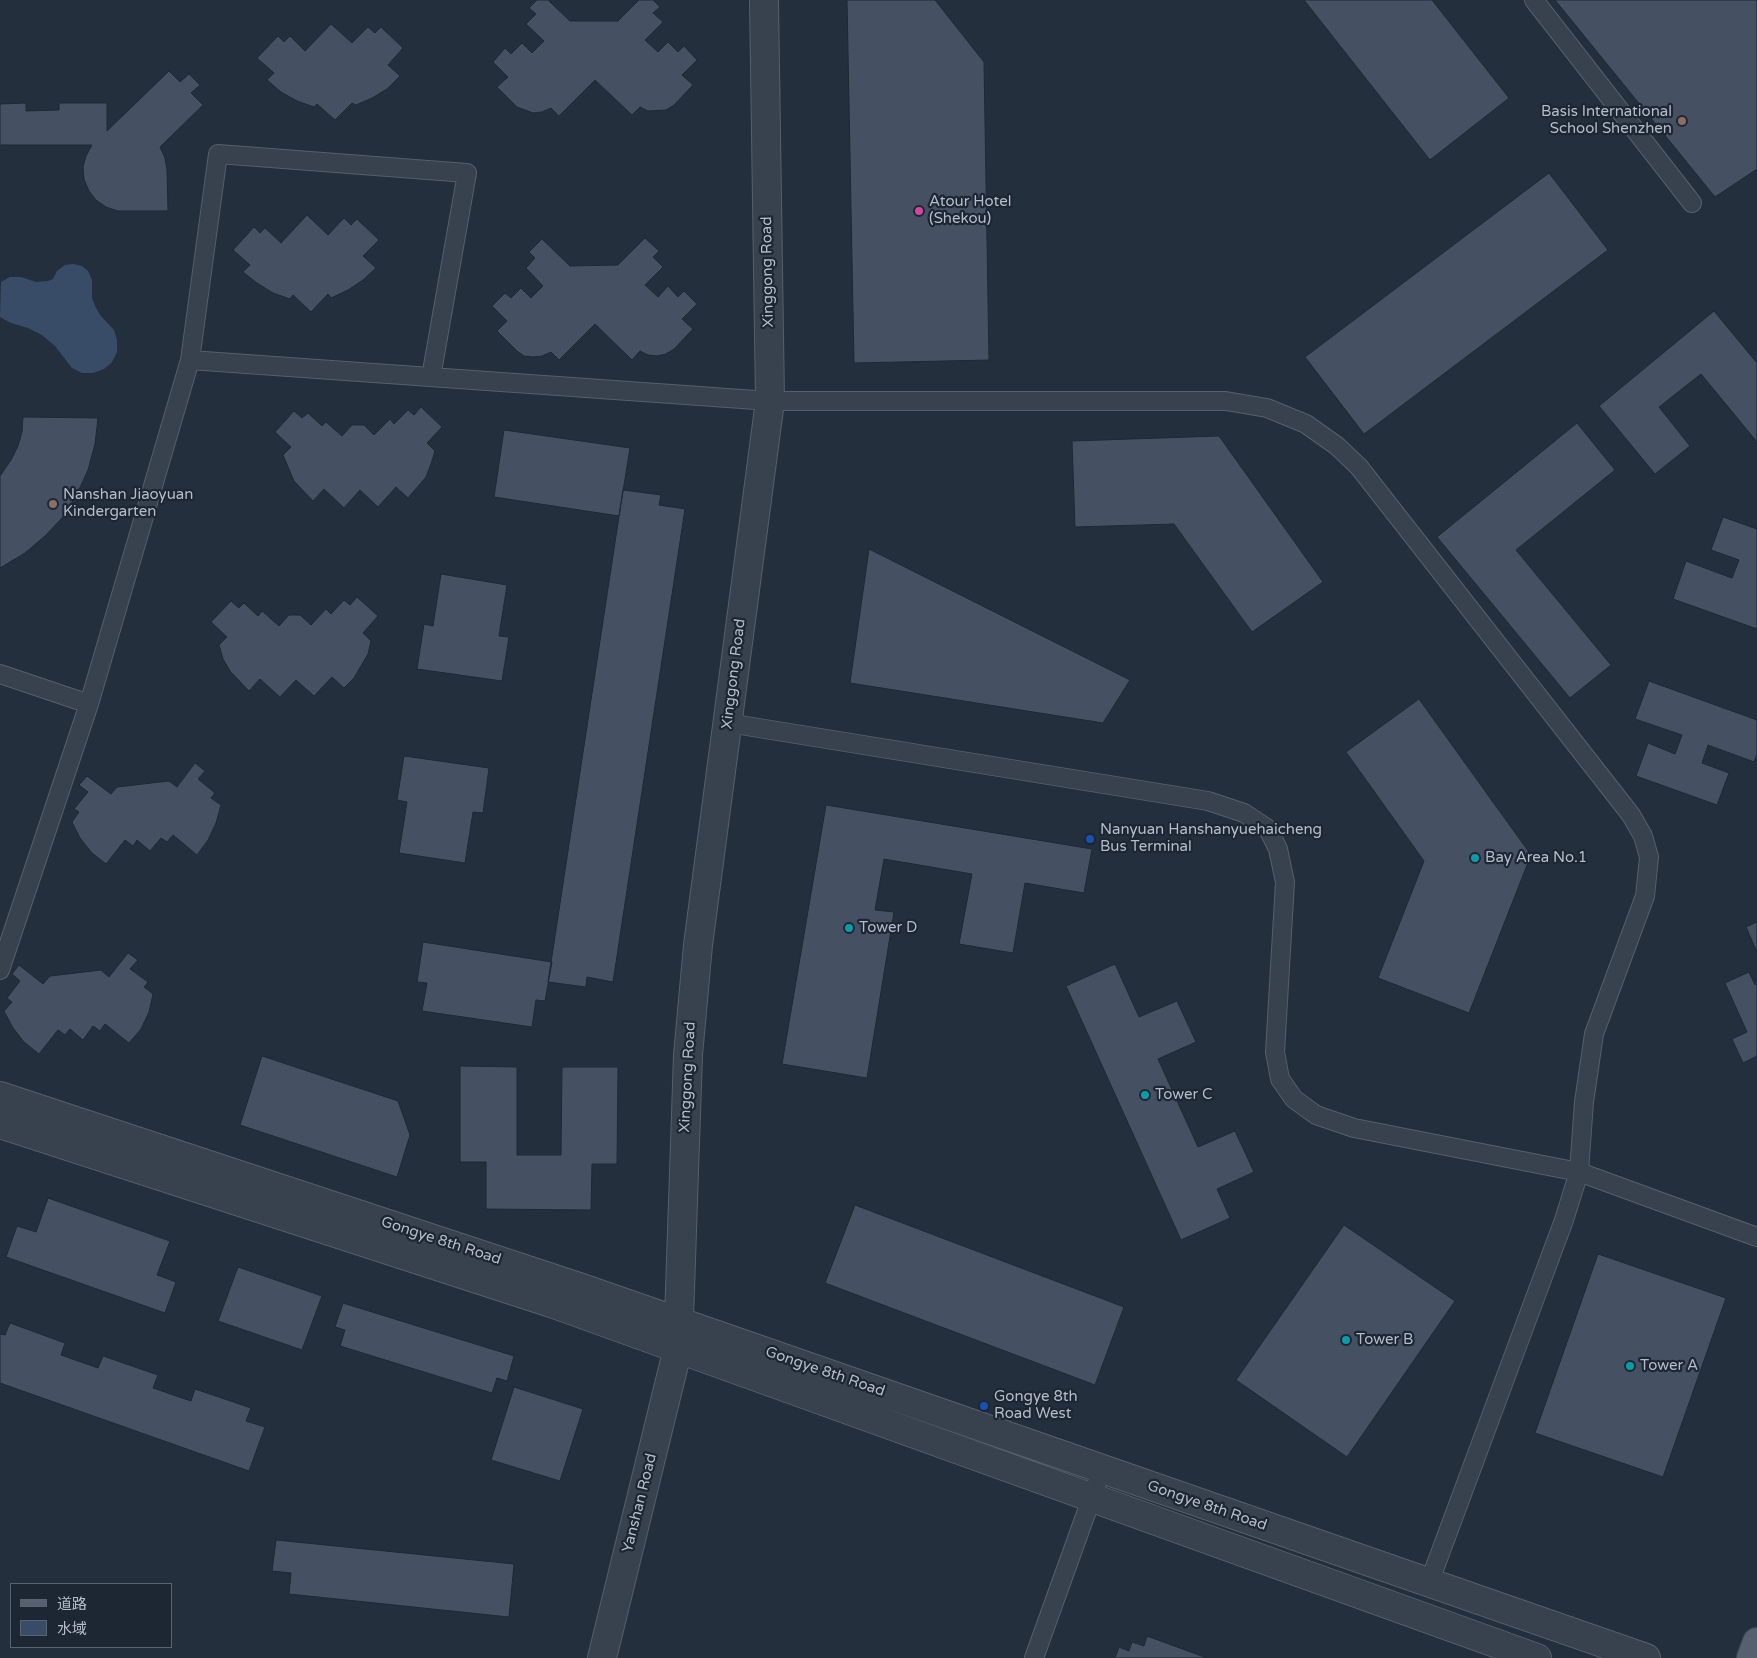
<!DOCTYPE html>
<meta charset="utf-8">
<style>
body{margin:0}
#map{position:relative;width:1757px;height:1658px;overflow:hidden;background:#242f3e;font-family:"Varela Round","Noto Sans SC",sans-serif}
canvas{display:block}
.legend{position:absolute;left:10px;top:1583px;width:162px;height:65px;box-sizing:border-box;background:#1d2633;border:1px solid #59626f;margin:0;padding:6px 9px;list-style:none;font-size:15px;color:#b4bcc9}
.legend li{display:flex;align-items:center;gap:10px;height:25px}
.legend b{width:25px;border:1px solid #59626f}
</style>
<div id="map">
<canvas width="1757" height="1658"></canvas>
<ul class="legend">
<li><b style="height:6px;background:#56606e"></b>道路</li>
<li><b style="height:14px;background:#394c67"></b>水域</li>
</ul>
</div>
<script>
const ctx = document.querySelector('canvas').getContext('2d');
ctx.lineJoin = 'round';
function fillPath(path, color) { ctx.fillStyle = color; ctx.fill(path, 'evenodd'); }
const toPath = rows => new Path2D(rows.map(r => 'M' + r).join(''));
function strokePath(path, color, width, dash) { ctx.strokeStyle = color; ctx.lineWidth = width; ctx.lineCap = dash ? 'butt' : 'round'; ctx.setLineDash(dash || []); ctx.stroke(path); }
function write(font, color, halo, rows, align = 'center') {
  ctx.font = font + ' "Varela Round",sans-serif'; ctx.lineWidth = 4.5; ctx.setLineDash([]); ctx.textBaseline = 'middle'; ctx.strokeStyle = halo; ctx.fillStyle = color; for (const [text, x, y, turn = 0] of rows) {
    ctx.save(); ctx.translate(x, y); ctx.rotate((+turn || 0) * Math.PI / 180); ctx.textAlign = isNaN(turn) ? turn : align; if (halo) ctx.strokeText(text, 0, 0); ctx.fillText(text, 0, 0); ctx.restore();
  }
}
const water = toPath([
 [73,264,82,266,88,271,92,280,92,298,95,306,100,315,114,330,117,340,117,352,112,362,104,369,93,373,82,373,72,368,55,346,42,335,28,328,11,323,0,317,1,282,10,277,21,277,36,282,48,281,53,279,57,271,65,265]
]);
const building = toPath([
 [537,0,548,0,570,21,618,21,639,0,653,0,660,7,653,13,663,22,645,40,658,52,668,42,678,52,684,46,697,60,682,75,693,85,674,105,666,110,648,111,640,107,632,115,595,80,559,116,551,108,542,112,533,113,517,107,497,87,508,77,493,62,505,48,511,54,522,43,532,53,544,41,526,24,536,14,529,8,537,0],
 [847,0,935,0,984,62,989,360,854,363,847,0],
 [1304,0,1432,0,1509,98,1430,160,1304,0],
 [1555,0,1757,0,1757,169,1715,197,1555,0],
 [331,24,352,43,368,27,375,33,381,27,403,48,388,65,400,76,387,89,372,98,356,105,352,103,335,120,317,104,314,107,297,101,281,92,267,80,274,73,257,58,278,36,284,42,290,36,305,51,331,24],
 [169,71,180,82,189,74,200,85,191,93,203,105,160,147,165,158,167,170,168,211,118,211,106,207,96,200,89,191,84,179,83,167,86,156,92,145,0,145,0,104,26,103,26,111,59,110,59,103,107,103,107,131,169,71],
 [1549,173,1608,250,1364,434,1305,357,1549,173],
 [307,215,328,235,344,218,351,225,357,219,379,240,363,256,376,268,363,280,348,290,331,298,328,294,311,312,293,295,290,299,273,293,257,283,243,272,250,265,233,250,254,227,260,233,265,228,281,243,307,215],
 [645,238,659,251,653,257,663,267,645,285,658,297,668,286,678,297,684,291,697,304,682,319,693,329,674,349,666,354,657,356,648,355,640,351,632,360,595,324,559,360,551,352,542,356,533,357,524,356,517,351,497,331,507,321,492,306,505,293,511,298,521,288,531,298,543,286,526,268,535,258,529,252,542,239,570,266,618,265,645,238],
 [1714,311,1757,363,1757,442,1701,374,1659,407,1690,446,1655,474,1599,406,1714,311],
 [421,407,442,427,427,443,435,451,431,464,426,477,408,498,396,487,378,507,360,490,344,508,324,489,313,501,294,481,283,455,291,447,275,432,294,411,302,418,308,413,322,426,326,422,342,436,352,425,364,425,374,435,390,419,394,424,408,410,414,415,421,407],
 [23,417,98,418,95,444,88,470,77,494,63,517,45,536,25,553,0,568,0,476,11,460,18,446,22,432,23,417],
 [1577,423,1615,470,1516,550,1611,665,1570,698,1437,537,1577,423],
 [504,430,630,448,619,516,494,497,504,430],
 [1219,436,1323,582,1252,632,1174,524,1075,527,1072,441,1219,436],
 [623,490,661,495,659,505,685,509,613,982,587,977,586,987,548,982,623,490],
 [1723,517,1757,529,1757,629,1673,599,1686,561,1732,578,1739,560,1711,550,1723,517],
 [869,549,1130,680,1103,723,850,683,869,549],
 [441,574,507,585,499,636,509,637,502,681,417,669,424,624,433,626,441,574],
 [357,597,378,616,363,633,371,641,368,654,354,678,344,688,332,677,314,696,296,680,280,697,260,679,249,691,230,671,223,659,219,645,227,637,211,622,231,601,239,608,244,603,258,616,262,611,279,626,289,615,300,615,311,625,326,609,331,614,344,600,350,605,357,597],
 [1649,681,1757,720,1757,754,1754,762,1708,745,1702,763,1729,773,1717,805,1636,776,1648,743,1675,754,1682,735,1635,719,1649,681],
 [1419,699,1531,855,1469,1013,1378,978,1424,861,1346,752,1419,699],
 [404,756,489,768,483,813,473,812,465,863,399,853,407,802,397,800,404,756],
 [195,763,205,771,198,779,215,793,211,798,221,805,216,823,208,840,197,855,173,835,167,842,161,838,150,851,137,840,133,846,125,840,106,864,92,853,80,838,72,822,79,812,74,809,88,792,79,785,87,776,111,794,117,787,169,781,177,787,195,763],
 [826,805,1092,849,1084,893,1025,883,1013,953,959,944,972,874,884,859,875,910,894,912,867,1078,782,1064,826,805],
 [1757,922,1757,952,1746,927,1757,922],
 [423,942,552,962,545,1001,536,1000,532,1027,422,1011,427,983,417,982,423,942],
 [128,953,138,960,130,969,148,982,144,987,153,994,149,1012,141,1029,129,1043,105,1024,100,1031,93,1026,83,1040,70,1029,65,1035,58,1030,39,1054,24,1042,13,1028,4,1011,12,1002,7,998,20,981,12,974,19,965,43,984,50,976,101,970,109,977,128,953],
 [1115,964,1139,1017,1177,1001,1196,1042,1158,1059,1198,1147,1235,1131,1254,1172,1217,1189,1230,1218,1181,1240,1066,986,1115,964],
 [1749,972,1755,985,1757,979,1757,1056,1743,1063,1732,1039,1747,1032,1725,983,1749,972],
 [262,1056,398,1101,410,1135,397,1177,240,1125,262,1056],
 [460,1066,517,1067,517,1155,561,1155,562,1067,618,1067,617,1164,592,1164,591,1210,486,1209,486,1162,460,1162,460,1066],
 [48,1198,170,1241,157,1275,176,1282,165,1313,6,1257,17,1226,36,1232,48,1198],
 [855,1205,1124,1307,1095,1385,825,1283,855,1205],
 [1344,1225,1455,1301,1347,1457,1236,1380,1344,1225],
 [1598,1254,1726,1298,1663,1477,1535,1433,1598,1254],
 [238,1267,322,1296,302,1350,218,1321,238,1267],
 [343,1303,514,1356,507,1381,497,1378,492,1393,340,1346,345,1330,335,1327,343,1303],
 [10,1323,65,1343,61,1355,98,1368,103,1356,158,1375,153,1388,191,1401,195,1389,251,1408,246,1421,265,1427,249,1471,0,1383,0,1334,5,1335,10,1323],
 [514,1387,583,1409,560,1481,491,1460,514,1387],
 [276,1540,514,1564,509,1617,289,1594,291,1573,272,1571,276,1540],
 [1147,1636,1207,1658,1115,1658,1119,1647,1129,1651,1132,1642,1144,1646,1147,1636]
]);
const service = toPath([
 [1534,0,1692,203],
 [190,360,770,401,1226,401,1267,408,1306,424,1337,446,1359,467,1631,815,1643,836,1649,857,1645,896,1594,1034,1584,1102,1579,1172,1564,1220,1429,1583],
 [0,674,89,704],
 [728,723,1208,801,1244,813,1268,829,1278,849,1285,882,1275,1052,1280,1079,1294,1099,1316,1115,1354,1128,1579,1172,1757,1237],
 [0,970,89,704,190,360,218,154,467,173,431,377],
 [1034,1658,1102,1469]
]);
const tertiary = toPath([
 [0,1096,582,1288,1646,1658],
 [0,1124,554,1304,1537,1658],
 [602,1658,678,1348,688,1055,698,945,770,401,764,0]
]);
const primary = toPath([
 [1751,1658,1757,1642]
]);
const markers = [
 [1682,121,5,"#8d6e63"],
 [919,211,5,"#d1479c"],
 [53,504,5,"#8d6e63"],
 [1090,839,5,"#1a4fb4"],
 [1475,858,5,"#0f9aa8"],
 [849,928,5,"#0f9aa8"],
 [1145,1095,5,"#0f9aa8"],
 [1346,1340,5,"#0f9aa8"],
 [1630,1366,5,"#0f9aa8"],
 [984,1406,5,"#1a4fb4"]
];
const poiNames = [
 ["Basis International",1672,112,"right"],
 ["School Shenzhen",1672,129,"right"],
 ["Atour Hotel",929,202],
 ["(Shekou)",929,219],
 ["Nanshan Jiaoyuan",63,495],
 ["Kindergarten",63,512],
 ["Nanyuan Hanshanyuehaicheng",1100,830],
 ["Bus Terminal",1100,847],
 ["Bay Area No.1",1485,858],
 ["Tower D",859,928],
 ["Tower C",1155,1095],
 ["Tower B",1356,1340],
 ["Tower A",1640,1366],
 ["Gongye 8th",994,1397],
 ["Road West",994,1414]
];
const streetNames = [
 ["Xinggong Road",768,272,-91],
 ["Xinggong Road",734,674,-83],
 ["Xinggong Road",688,1077,-87],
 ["Gongye 8th Road",441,1241,18],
 ["Gongye 8th Road",825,1372,19],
 ["Yanshan Road",640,1503,-76],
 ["Gongye 8th Road",1207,1506,19]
];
fillPath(water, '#394c67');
fillPath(building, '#455162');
strokePath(building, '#1f2835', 1);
strokePath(service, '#565f6c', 20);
strokePath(tertiary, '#565f6c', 30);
strokePath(primary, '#414a57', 30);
strokePath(service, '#38414e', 18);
strokePath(tertiary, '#38414e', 28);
strokePath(primary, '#56606e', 28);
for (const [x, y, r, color] of markers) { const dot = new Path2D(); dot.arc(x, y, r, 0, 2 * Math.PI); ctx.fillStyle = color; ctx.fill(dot); strokePath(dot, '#1d2633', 2); }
write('15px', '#b4bcc9', '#1d2633', poiNames, 'left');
write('15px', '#b4bcc9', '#1d2633', streetNames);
</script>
